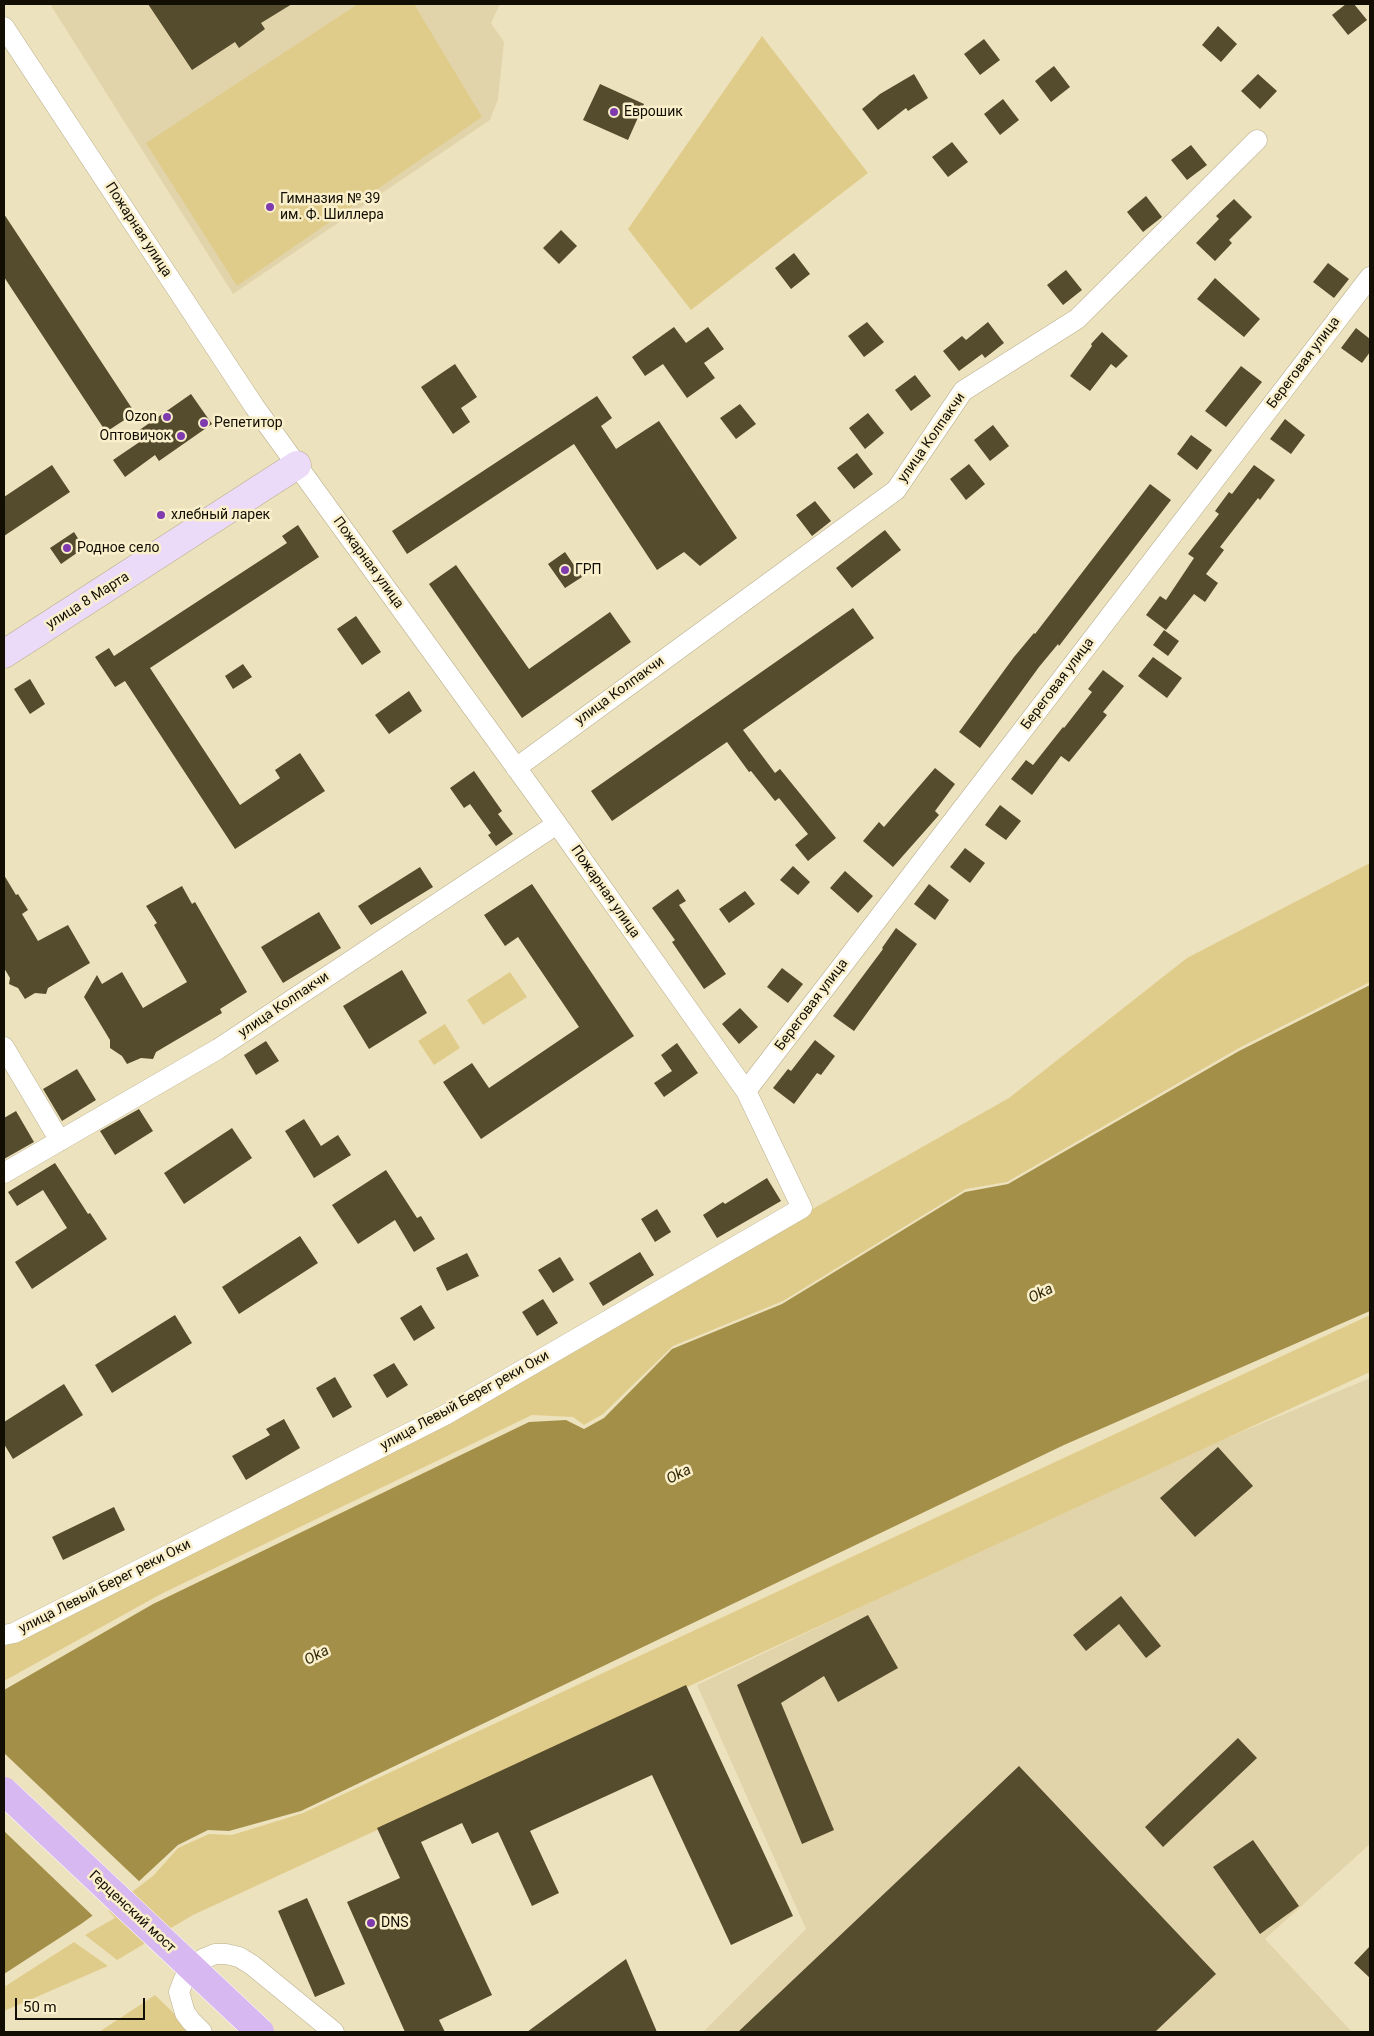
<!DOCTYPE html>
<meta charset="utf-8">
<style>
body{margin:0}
#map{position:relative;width:1374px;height:2036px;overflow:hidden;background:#ede2be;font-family:Roboto,sans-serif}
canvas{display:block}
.frame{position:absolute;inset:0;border:5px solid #120e03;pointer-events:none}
.scale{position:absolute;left:15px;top:1998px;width:130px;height:22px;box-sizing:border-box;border:2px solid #120e03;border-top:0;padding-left:6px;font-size:15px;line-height:18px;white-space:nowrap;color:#120e03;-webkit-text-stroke:4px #faefcb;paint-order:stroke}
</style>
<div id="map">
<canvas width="1374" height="2036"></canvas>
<div class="frame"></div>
<div class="scale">50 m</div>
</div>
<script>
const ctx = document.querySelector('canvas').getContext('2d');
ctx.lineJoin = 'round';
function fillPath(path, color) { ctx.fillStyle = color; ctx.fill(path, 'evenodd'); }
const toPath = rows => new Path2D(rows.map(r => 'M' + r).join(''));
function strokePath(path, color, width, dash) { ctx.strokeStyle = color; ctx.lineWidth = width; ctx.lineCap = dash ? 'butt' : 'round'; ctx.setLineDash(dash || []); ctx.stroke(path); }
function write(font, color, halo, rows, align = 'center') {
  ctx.font = font + ' Roboto,sans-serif'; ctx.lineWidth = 5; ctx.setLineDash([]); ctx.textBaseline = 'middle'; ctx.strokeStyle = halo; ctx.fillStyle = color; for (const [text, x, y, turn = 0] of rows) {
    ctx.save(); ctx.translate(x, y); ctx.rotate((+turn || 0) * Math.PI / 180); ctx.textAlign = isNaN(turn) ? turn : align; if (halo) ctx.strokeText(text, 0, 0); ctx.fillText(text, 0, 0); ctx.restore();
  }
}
const built = toPath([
 [50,4,500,4,491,23,504,42,498,99,490,120,233,294],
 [1370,1378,1370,1844,1265,1939,1352,2032,703,2032,806,1929,697,1685,1120,1483]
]);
const green = toPath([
 [358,4,414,4,482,117,237,286,146,143],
 [762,36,868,173,691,310,628,229],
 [1370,863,1370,982,1239,1048,1007,1182,966,1189,783,1301,673,1346,603,1414,584,1425,573,1417,532,1415,161,1594,4,1681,4,1639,802,1215,1009,1098,1187,958],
 [510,972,527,997,483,1025,467,1000],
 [445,1024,460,1048,434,1065,418,1041],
 [1370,1315,1370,1372,193,1915,117,1960,85,1935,115,1918,108,1910,153,1876,178,1848,209,1834,232,1835,303,1813],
 [74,1942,108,1966,4,2011,4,1987],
 [155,1995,193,2032,99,2032]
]);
const water = toPath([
 [1370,985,1370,1311,1064,1445,301,1811,229,1831,208,1830,178,1845,136,1884,81,1924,4,1974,4,1690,153,1604,529,1422,566,1420,584,1429,604,1418,672,1349,782,1304,965,1192,1008,1184,1239,1051]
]);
const pier = toPath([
 [4,1753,141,1883,94,1917,4,1831]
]);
const building = toPath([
 [148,4,292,4,261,23,265,29,239,48,235,42,192,70],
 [1346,4,1354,4,1367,20,1348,35,1332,15],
 [1218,26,1237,44,1221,62,1202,45],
 [984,39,1000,60,980,75,964,54],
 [1054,66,1070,87,1051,102,1035,81],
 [914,74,928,98,908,111,906,108,878,130,862,109,880,94],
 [1258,74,1277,91,1260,109,1241,91],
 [600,84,644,104,628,140,583,120],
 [1003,99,1019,120,1000,135,984,114],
 [952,142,968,162,948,177,932,157],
 [1191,145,1207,165,1187,180,1171,160],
 [1146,196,1162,217,1143,232,1127,212],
 [1234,199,1252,217,1229,240,1232,243,1215,261,1196,243,1219,219,1216,216],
 [4,214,135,413,106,432,4,277],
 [561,230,577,246,559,264,543,248],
 [794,253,810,274,791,289,775,268],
 [1328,263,1349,279,1334,298,1313,282],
 [1066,270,1082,290,1063,305,1047,285],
 [1215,278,1260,319,1244,337,1197,299],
 [867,322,884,342,864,357,848,336],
 [988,322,1004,343,985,358,982,354,959,371,943,351,962,336,966,340],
 [674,327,686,343,708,327,724,349,704,363,715,378,687,398,663,364,645,376,632,357],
 [1356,328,1370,339,1370,352,1362,363,1341,348],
 [1102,332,1128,356,1116,368,1111,364,1090,391,1070,376,1092,346,1091,344],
 [455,364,477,397,461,408,470,422,453,434,421,387],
 [1241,366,1262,382,1226,427,1205,411],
 [915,375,931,396,911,411,895,390],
 [191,394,212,424,159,461,155,455,125,477,113,460,144,439,138,431],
 [597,396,612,418,601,426,616,449,659,421,737,538,700,566,684,552,657,570,574,444,407,554,392,531],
 [740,404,756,424,736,439,720,418],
 [868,413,884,433,865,449,849,428],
 [1285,419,1305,435,1291,454,1270,439],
 [993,425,1009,446,990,461,974,440],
 [1191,435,1212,450,1197,470,1177,454],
 [857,453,873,474,854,489,837,468],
 [969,464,985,484,966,500,950,479],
 [52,465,70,492,4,536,4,497],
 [1254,465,1275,480,1260,500,1258,498,1220,547,1224,550,1206,574,1218,583,1205,602,1194,594,1166,630,1146,615,1160,596,1166,600,1194,558,1188,554,1219,514,1215,511,1229,492,1232,494],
 [1150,484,1171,500,1059,646,1058,644,1039,667,980,748,959,732,1014,657,1034,633,1035,634],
 [815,501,831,521,812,536,796,515],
 [298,525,319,557,150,668,240,805,280,778,275,770,300,753,325,791,235,849,125,681,115,687,95,657,109,648,114,656,287,543,282,536],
 [885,530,901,550,852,588,836,568],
 [74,532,84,548,61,564,50,548],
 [565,552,582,577,565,588,548,564],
 [456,565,529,669,610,612,631,642,522,718,429,584],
 [853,608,874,638,743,730,775,773,780,769,836,838,808,861,795,845,808,834,779,798,775,801,751,771,749,772,727,742,612,821,591,791],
 [356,616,381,652,362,665,337,629],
 [1164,630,1179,641,1168,656,1153,645],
 [1153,657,1182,678,1167,698,1138,676],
 [243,664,252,677,233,689,225,676],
 [1103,670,1124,686,1103,712,1107,715,1069,762,1061,756,1032,795,1011,779,1026,760,1033,765,1063,727,1064,728,1092,692,1088,689],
 [30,679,45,704,30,714,14,689],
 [409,691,422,711,389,734,375,715],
 [935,768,955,784,935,811,939,815,893,867,863,841,879,822,884,827],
 [474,771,502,811,498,814,513,834,496,846,488,835,491,833,470,804,464,808,450,788],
 [1000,805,1021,821,1006,840,985,825],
 [965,848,985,863,970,883,950,867],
 [793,866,810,882,798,895,780,880],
 [420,867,433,887,371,925,358,906],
 [845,871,873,896,858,913,830,888],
 [4,875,16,895,18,894,28,910,22,914,38,941,68,925,90,963,48,988,46,994,35,993,25,999,18,988,9,984,10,978,4,968],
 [532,884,634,1036,481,1139,443,1082,472,1063,489,1088,579,1027,518,937,505,946,484,915],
 [929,884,949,900,935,920,914,904],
 [182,886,192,904,195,902,247,992,220,1009,222,1013,156,1052,153,1059,141,1058,127,1064,122,1056,110,1048,110,1040,84,997,97,975,102,984,122,972,143,1008,187,982,154,925,157,923,146,906],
 [678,889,686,901,679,905,726,974,704,989,672,942,675,940,652,908],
 [745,891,755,904,729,923,719,909],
 [319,912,341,948,283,983,261,947],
 [896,928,917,944,854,1031,833,1016,883,949,882,948],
 [782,968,803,984,788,1003,767,987],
 [402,970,427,1013,369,1049,343,1006],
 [740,1008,758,1027,739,1044,722,1024],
 [815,1040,835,1056,821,1075,817,1073,794,1104,773,1088,788,1069,791,1071],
 [266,1041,279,1061,256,1075,244,1055],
 [677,1043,698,1073,664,1097,654,1083,672,1071,661,1055],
 [77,1069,96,1100,62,1121,43,1089],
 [139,1109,153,1131,115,1155,100,1131],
 [16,1111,34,1142,4,1159,4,1118],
 [304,1119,321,1146,338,1135,351,1155,314,1178,285,1131],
 [232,1128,252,1158,184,1204,164,1173],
 [55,1163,88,1214,90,1213,107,1239,32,1289,15,1262,67,1228,43,1190,17,1206,8,1192],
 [386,1170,417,1218,421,1216,435,1239,414,1252,395,1220,358,1244,332,1205],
 [767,1178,781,1201,717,1238,703,1215,723,1202,725,1204],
 [657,1209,671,1232,655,1242,641,1219],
 [300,1236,318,1263,239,1314,222,1287],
 [640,1252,654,1275,603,1306,589,1283],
 [467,1253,479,1276,447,1291,436,1268],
 [560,1257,574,1280,553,1293,538,1270],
 [543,1299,558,1323,537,1336,522,1312],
 [421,1305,435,1328,414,1341,400,1318],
 [175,1315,192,1343,112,1393,95,1365],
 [394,1363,408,1385,387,1398,373,1375],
 [335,1377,352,1407,333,1418,316,1388],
 [64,1384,83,1415,13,1459,4,1444,4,1422],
 [284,1419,300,1448,246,1480,232,1456,270,1435,266,1429],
 [1218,1447,1253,1486,1195,1537,1160,1498],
 [114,1507,125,1530,63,1560,52,1537],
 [1121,1596,1161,1646,1146,1658,1119,1624,1086,1651,1073,1635],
 [868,1615,898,1668,838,1702,824,1676,781,1703,834,1830,802,1844,737,1685],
 [686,1685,793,1916,731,1945,652,1775,530,1831,559,1893,532,1906,498,1832,472,1844,462,1823,421,1842,492,1995,439,2020,445,2032,405,2032,347,1902,400,1878,377,1828],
 [1238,1738,1257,1758,1163,1847,1145,1827],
 [1019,1766,1216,1974,1155,2032,738,2032],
 [1253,1840,1299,1906,1260,1934,1213,1867],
 [307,1898,345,1984,315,1997,278,1911],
 [1370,1946,1370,1978,1354,1963],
 [626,1959,657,2032,527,2032]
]);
const street = toPath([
 [4,27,254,406,557,824,746,1091,802,1208,445,1415,14,1633,4,1635],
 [516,768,896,490,963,391,1077,319,1257,140],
 [4,1047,60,1141],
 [746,1091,1370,277],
 [4,1173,218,1049,557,824],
 [202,2032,191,2021,185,2013,179,1992,184,1979,192,1967,203,1959,215,1954,226,1954,239,1957,252,1965,334,2032]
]);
const secondary = toPath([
 [4,654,297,465]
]);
const primaryBridge = toPath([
 [4,1791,260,2032]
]);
const markers = [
 [614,112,5,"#7f3aad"],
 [270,207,5,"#7f3aad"],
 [167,417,5,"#7f3aad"],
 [204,423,5,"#7f3aad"],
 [181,436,5,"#7f3aad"],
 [161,515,5,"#7f3aad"],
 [67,548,5,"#7f3aad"],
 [565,570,5,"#7f3aad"],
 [371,1923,5,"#7f3aad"]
];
const poiNames = [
 ["Еврошик",624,112],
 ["Гимназия № 39",280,199],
 ["им. Ф. Шиллера",280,215],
 ["Ozon",157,417,"right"],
 ["Репетитор",214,423],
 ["Оптовичок",171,436,"right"],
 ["хлебный ларек",171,515],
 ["Родное село",77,548],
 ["ГРП",575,570],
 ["DNS",381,1923]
];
const streetNames = [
 ["Пожарная улица",138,230,57],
 ["Береговая улица",1304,363,-53],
 ["улица Колпакчи",932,438,-55],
 ["Пожарная улица",368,563,54],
 ["улица 8 Марта",88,601,-32],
 ["Береговая улица",1058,684,-53],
 ["улица Колпакчи",620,691,-36],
 ["Пожарная улица",605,892,55],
 ["улица Колпакчи",284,1005,-34],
 ["Береговая улица",812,1005,-53],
 ["улица Левый Берег реки Оки",465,1401,-29],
 ["улица Левый Берег реки Оки",105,1587,-27],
 ["Герценский мост",132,1912,43]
];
const waterNames = [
 ["Oka",1041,1294,-27],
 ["Oka",679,1475,-27],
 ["Oka",317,1656,-28]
];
fillPath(built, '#e2d4aa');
fillPath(green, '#e0cc8a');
fillPath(water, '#a48f49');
fillPath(pier, '#ede2be');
fillPath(building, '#554b2d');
strokePath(street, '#bbb08f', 21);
strokePath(secondary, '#bbb08f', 29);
strokePath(street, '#fff', 20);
strokePath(secondary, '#ecdbf8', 28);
strokePath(primaryBridge, '#fff', 29, []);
strokePath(primaryBridge, '#d8b8f1', 28);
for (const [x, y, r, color] of markers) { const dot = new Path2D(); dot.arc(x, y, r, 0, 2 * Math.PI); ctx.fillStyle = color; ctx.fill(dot); strokePath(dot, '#faefcb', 2); }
write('14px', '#120e03', '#faefcb', poiNames, 'left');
write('14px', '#120e03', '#faefcb', streetNames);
write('italic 15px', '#332a09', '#faefcb', waterNames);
</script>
